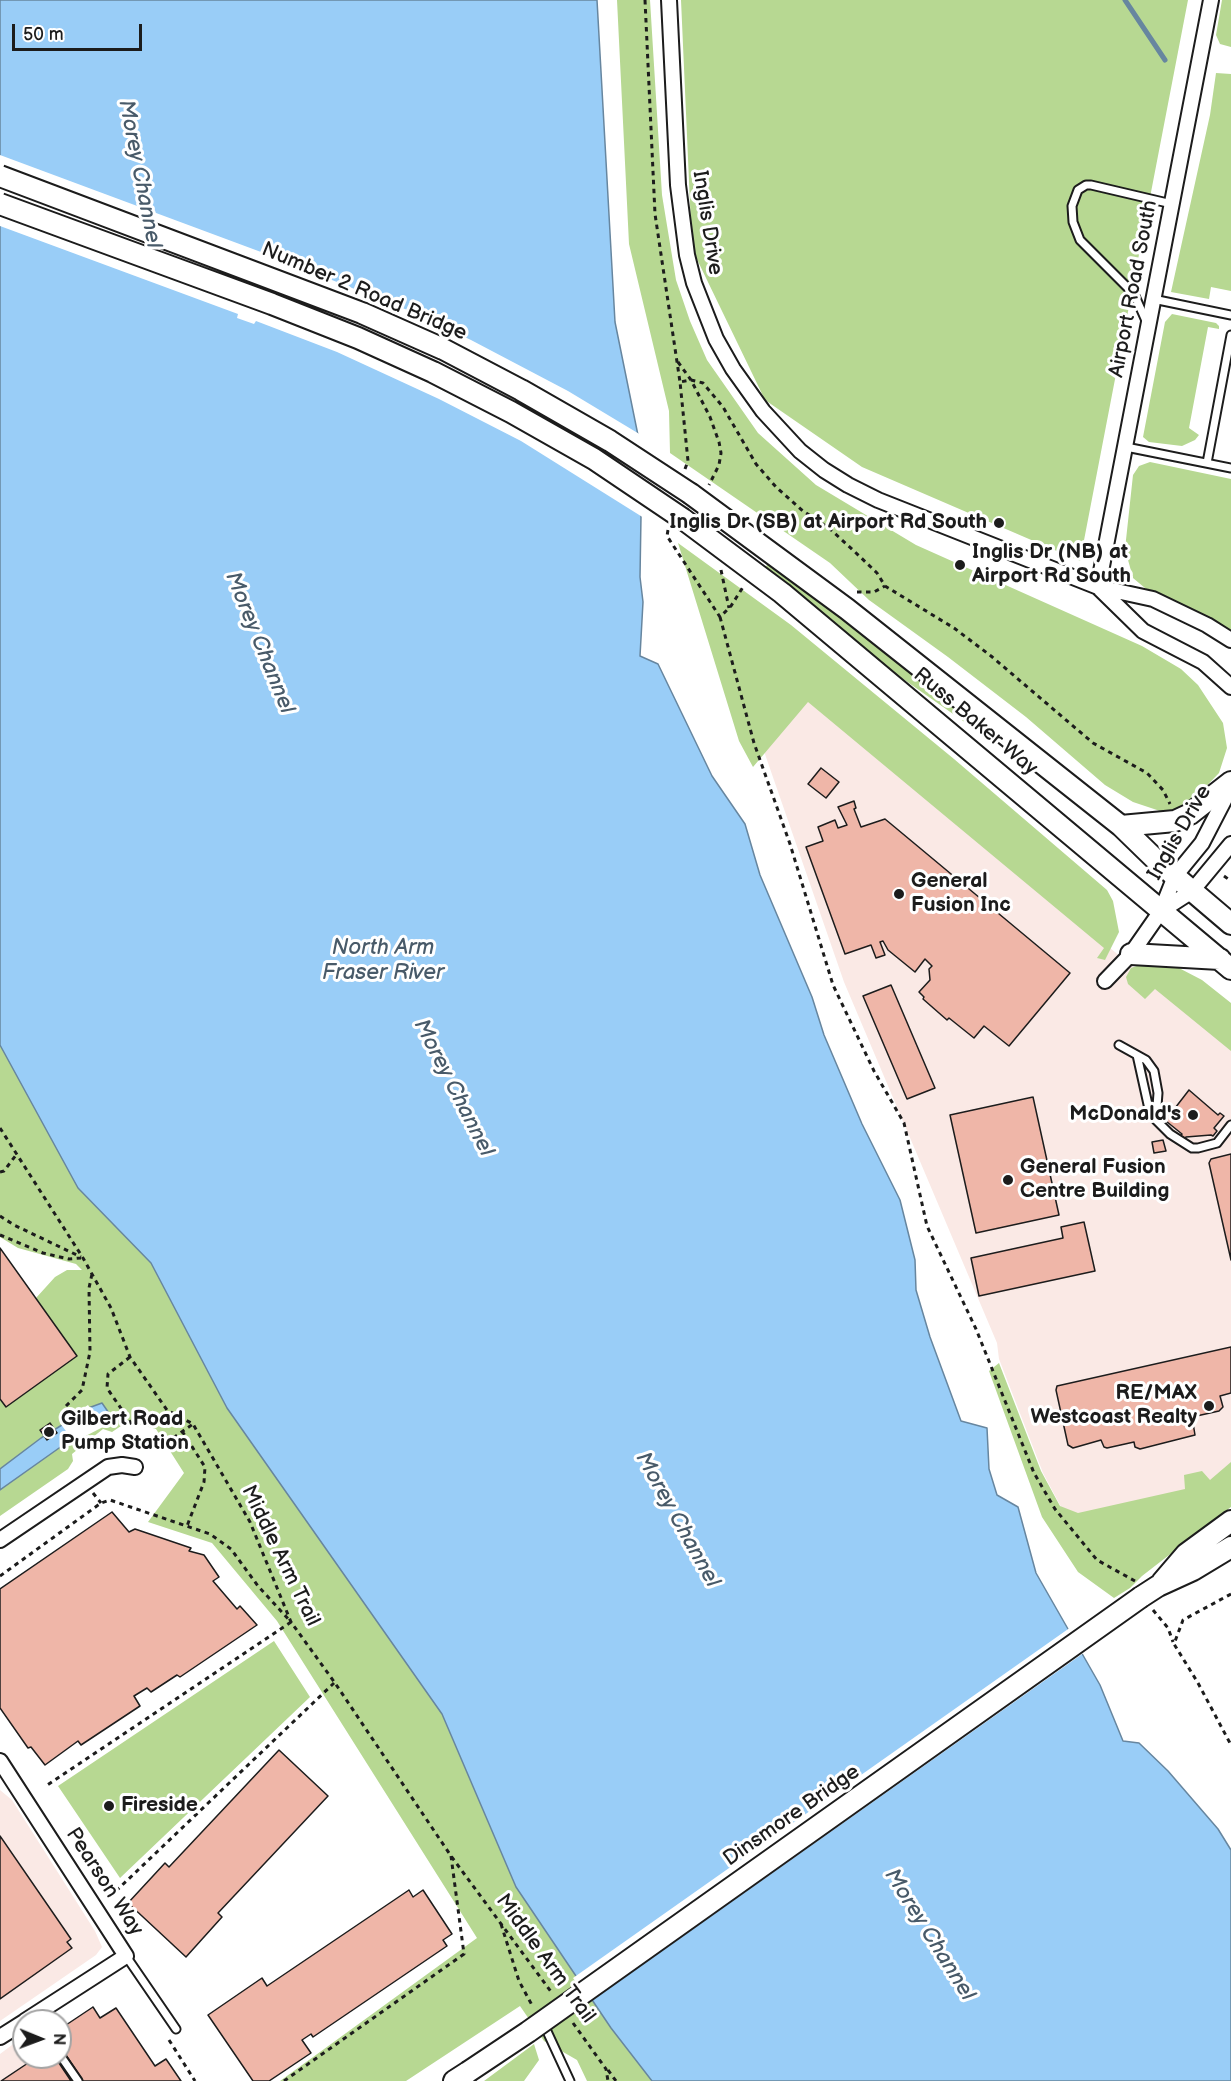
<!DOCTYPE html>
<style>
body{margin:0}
#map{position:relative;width:1231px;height:2081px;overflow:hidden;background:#fff;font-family:"Balsamiq Sans",sans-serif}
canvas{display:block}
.north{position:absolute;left:12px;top:2009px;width:60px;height:60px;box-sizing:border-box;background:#fff;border:2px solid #a4a4a4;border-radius:50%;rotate:91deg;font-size:16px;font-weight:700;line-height:24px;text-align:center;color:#1c1c1c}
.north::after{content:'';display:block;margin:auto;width:21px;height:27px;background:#1c1c1c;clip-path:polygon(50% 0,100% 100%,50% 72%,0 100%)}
.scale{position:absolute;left:12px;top:24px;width:130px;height:27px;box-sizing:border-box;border:3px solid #1c1c1c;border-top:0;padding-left:8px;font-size:18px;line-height:21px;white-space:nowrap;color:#1c1c1c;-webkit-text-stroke:4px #fff;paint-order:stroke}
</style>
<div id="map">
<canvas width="1231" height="2081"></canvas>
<div class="north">N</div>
<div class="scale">50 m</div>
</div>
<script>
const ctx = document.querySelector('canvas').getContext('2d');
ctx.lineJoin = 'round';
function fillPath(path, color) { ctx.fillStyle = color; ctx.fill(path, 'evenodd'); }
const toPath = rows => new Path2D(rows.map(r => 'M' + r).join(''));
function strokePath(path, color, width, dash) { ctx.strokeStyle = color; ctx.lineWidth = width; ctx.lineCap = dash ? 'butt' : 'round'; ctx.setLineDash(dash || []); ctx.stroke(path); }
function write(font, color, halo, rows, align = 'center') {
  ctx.font = font + ' "Balsamiq Sans",sans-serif'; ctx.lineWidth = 6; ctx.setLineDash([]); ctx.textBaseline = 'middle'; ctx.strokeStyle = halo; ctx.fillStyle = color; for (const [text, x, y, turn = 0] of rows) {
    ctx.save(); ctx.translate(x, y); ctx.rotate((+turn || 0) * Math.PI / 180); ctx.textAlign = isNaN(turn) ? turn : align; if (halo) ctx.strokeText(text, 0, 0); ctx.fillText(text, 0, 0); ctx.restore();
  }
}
const built = toPath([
 [796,691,1231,1047,1231,1476,1213,1491,1068,1520,1043,1473,999,1359,997,1343,844,982,758,734],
 [0,1790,12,1800,95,1931,102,1947,96,1955,0,2021],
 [24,2036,24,2057,57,2057,73,2081,0,2081,0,2054]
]);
const green = toPath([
 [617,0,650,0,662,195,676,280,690,321,707,360,758,433,816,485,916,545,1142,646,1181,669,1198,685,1223,723,1227,748,1219,773,1193,800,1180,809,1170,812,1160,811,1133,802,1105,785,1026,717,948,657,869,600,830,563,670,453,669,411,629,244],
 [681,0,1188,0,1080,561,862,467,765,400,692,249],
 [1222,0,1231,0,1231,47,1220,44,1216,35],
 [1216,73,1231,74,1231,291,1211,287,1209,299,1171,292,1210,115],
 [1172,314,1216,323,1219,326,1219,329,1208,327,1189,428,1199,435,1195,440,1182,446,1149,442,1143,437,1165,322],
 [1150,462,1231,479,1231,632,1151,593,1133,578,1125,549,1133,475,1139,466],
 [678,543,791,625,954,759,1107,890,1113,901,1119,932,1105,960,1097,958,1104,948,808,702,753,767,739,741],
 [769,562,954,706,969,719,966,723,896,674,765,568],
 [0,962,151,1263,227,1408,442,1714,516,1887,653,2081,587,2081,577,2060,544,2041,520,2006,406,2081,280,2081,477,1938,277,1621,212,1543,148,1522,184,1473,156,1429,135,1423,121,1426,112,1432,103,1429,72,1454,73,1461,68,1469,0,1516,0,1399,6,1407,77,1356,36,1298,55,1277,67,1270,82,1270,76,1264,18,1248,0,1237],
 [1160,962,1177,967,1202,980,1231,1003,1231,1051,1155,989,1145,999,1128,984,1126,977,1131,968,1145,963],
 [999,1363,1041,1471,1060,1506,1078,1513,1185,1489,1184,1475,1202,1471,1210,1480,1231,1462,1231,1507,1142,1576,1130,1588,1114,1598,1078,1572,1042,1517,989,1371],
 [274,1641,310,1697,120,1878,58,1786],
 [534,2044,539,2060,524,2081,484,2081]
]);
const water = toPath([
 [0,0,597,0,615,322,642,455,640,577,643,602,640,656,658,664,712,776,745,824,760,875,812,997,824,1035,862,1124,900,1200,915,1260,916,1290,930,1337,961,1421,987,1428,989,1469,997,1495,1018,1507,1036,1573,1100,1685,1123,1741,1139,1743,1168,1771,1218,1829,1231,1850,1231,2081,652,2081,611,2028,516,1887,442,1714,227,1408,151,1263,78,1188,0,1045,0,0],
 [102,1403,113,1419,69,1441,0,1490,0,1469,41,1438,91,1407,102,1403]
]);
const pier = toPath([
 [0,155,261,252,263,248,280,254,279,259,410,311,471,340,568,391,641,435,645,455,644,518,521,441,439,399,337,352,256,321,254,324,237,318,238,314,0,226],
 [88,1405,103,1427,74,1442,60,1423],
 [1071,1627,1085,1652,590,2002,573,1978]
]);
const stream = toPath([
 [1125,0,1165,60]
]);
const building = toPath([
 [821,768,839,782,826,798,808,784,821,768],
 [854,801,856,808,854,809,861,827,885,819,1070,973,1009,1046,984,1026,974,1038,949,1018,947,1020,923,999,924,997,919,992,930,980,929,969,932,966,925,959,915,972,888,950,883,941,880,942,885,955,876,958,871,945,845,954,806,847,823,841,818,827,835,820,838,828,847,825,838,807,854,801],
 [891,985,935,1088,907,1099,863,996,891,985],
 [1189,1090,1218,1115,1220,1113,1224,1116,1214,1128,1217,1131,1213,1136,1211,1135,1186,1137,1184,1140,1180,1137,1182,1134,1161,1117,1168,1108,1172,1112,1189,1090],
 [1033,1097,1059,1215,976,1233,950,1115,1033,1097],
 [1163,1140,1166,1151,1154,1153,1152,1142,1163,1140],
 [1231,1154,1231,1260,1209,1163,1211,1159,1231,1154],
 [1084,1222,1095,1271,979,1296,971,1258,1063,1238,1061,1227,1084,1222],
 [0,1248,77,1356,6,1407,0,1399,0,1248],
 [1231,1347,1231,1393,1220,1396,1223,1407,1219,1411,1192,1417,1195,1435,1140,1449,1135,1447,1134,1442,1107,1448,1104,1447,1101,1440,1073,1448,1068,1445,1056,1390,1057,1386,1231,1347],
 [50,1423,57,1433,47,1440,40,1430,50,1423],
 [112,1512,129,1532,135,1529,191,1548,189,1551,204,1555,219,1577,213,1581,237,1609,240,1606,257,1625,180,1677,177,1675,151,1692,147,1688,134,1696,140,1706,81,1745,78,1741,45,1765,31,1747,28,1748,0,1708,0,1589,112,1512],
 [279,1750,328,1796,218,1913,222,1917,186,1957,128,1903,165,1863,169,1867,279,1750],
 [0,1836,71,1939,67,1942,72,1948,0,1999,0,1836],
 [409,1890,413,1897,423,1890,452,1934,443,1940,447,1946,313,2037,311,2034,302,2040,311,2053,269,2081,253,2081,208,2015,262,1978,267,1986,409,1890],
 [93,2007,100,2018,116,2008,155,2066,166,2059,181,2081,83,2081,60,2046,60,2029,93,2007],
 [37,2057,55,2057,71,2081,1,2081,37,2057]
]);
const path = toPath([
 [645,0,655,214,680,382],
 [678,362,691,380,710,417,719,442,721,453,719,465,709,485],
 [685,469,688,461,680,382,691,380,703,383,723,407,756,464,776,487,803,511,830,529,854,551,877,573,885,586,954,628,991,656,1093,743,1147,773,1163,790,1170,804],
 [668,530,667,536,720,617,731,606,743,587],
 [721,570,729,608],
 [857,592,874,592,885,586],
 [720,617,754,743,790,844,833,985,874,1071,904,1123,927,1226,976,1329,1034,1473,1055,1509,1097,1560,1135,1581],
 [1173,844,1178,838],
 [1224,876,1231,881],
 [0,1128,83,1258,111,1308,130,1357,167,1410,193,1424,250,1522,291,1622,335,1683,451,1856,552,1993],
 [0,1172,4,1171,16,1155],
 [0,1216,14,1225,81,1257],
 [0,1235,43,1253,69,1259,81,1258],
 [130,1357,108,1374,107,1388,133,1426],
 [66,1406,82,1390,90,1352,89,1288,92,1274],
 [182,1431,205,1467,204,1482,187,1526],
 [166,1443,193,1424],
 [93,1493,101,1503],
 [0,1576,101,1503,110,1500,210,1534,231,1549,258,1586,291,1622,46,1786],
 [1231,1594,1183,1620,1174,1644,1198,1683,1231,1745],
 [1153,1610,1168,1628,1173,1642],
 [116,1891,334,1683],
 [501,1924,519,1981,533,2007],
 [573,2023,606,2069,608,2081],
 [169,2040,195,2081],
 [608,2070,616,2081],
 [284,2081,464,1954,451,1856]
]);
const service = toPath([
 [1153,299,1231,315],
 [1147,323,1135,296,1128,288,1080,240,1073,222,1072,206,1078,190,1086,185,1091,185,1172,204],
 [1126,447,1231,468],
 [1207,463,1231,335],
 [1119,1045,1137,1055,1149,1109,1156,1120,1170,1134,1192,1148,1198,1148,1217,1143,1231,1125],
 [1137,1055,1146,1060,1154,1071,1158,1093,1156,1119],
 [126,1956,176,2029],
 [545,2027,570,2081],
 [60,2055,78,2081]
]);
const minor = toPath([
 [669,0,678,185,687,255,694,283,716,339,733,369,763,411,800,451,824,470,848,485,878,500,1098,587,1153,599,1207,625,1231,640],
 [1098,587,1211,0],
 [1098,587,1143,631,1203,662,1231,687],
 [1161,911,1192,891,1231,844],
 [1105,981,1131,954,1161,911,1175,876,1202,843,1231,787],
 [0,1540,108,1467,122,1465,135,1467],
 [0,1761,126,1956,25,2021],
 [0,2037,24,2022]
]);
const secondary = toPath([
 [691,494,847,609,1121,826,1157,861,1231,924],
 [683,519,782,593,1231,969],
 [1121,826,1175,821,1190,814,1231,782],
 [1131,954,1220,959],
 [1162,1582,1186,1554,1231,1521],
 [1141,1597,1158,1586,1193,1570,1231,1547],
 [454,2081,468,2072]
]);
const secondaryBridge = toPath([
 [0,176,362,313,443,349,521,390,610,441,691,494],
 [0,204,272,304,358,338,433,372,511,412,594,459,683,519],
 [468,2072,528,2032,1141,1597]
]);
const markers = [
 [999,523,6,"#1c1c1c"],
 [960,565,6,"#1c1c1c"],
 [899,894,6,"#1c1c1c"],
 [1193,1115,6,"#1c1c1c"],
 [1008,1180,6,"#1c1c1c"],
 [1209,1406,6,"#1c1c1c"],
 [49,1432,6,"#1c1c1c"],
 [109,1806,6,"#1c1c1c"]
];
const streetNames = [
 ["Inglis Drive",707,223,81],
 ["Airport Road South",1134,289,-79],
 ["Number 2 Road Bridge",364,292,23],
 ["Russ Baker Way",975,722,40],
 ["Inglis Drive",1180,833,-60],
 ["Middle Arm Trail",280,1556,64],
 ["Dinsmore Bridge",792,1816,-35],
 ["Pearson Way",104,1882,57],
 ["Middle Arm Trail",545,1959,54]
];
const poiNames = [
 ["Inglis Dr (SB) at Airport Rd South",987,523,"right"],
 ["Inglis Dr (NB) at",972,553],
 ["Airport Rd South",972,577],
 ["General",911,882],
 ["Fusion Inc",911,906],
 ["McDonald's",1181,1115,"right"],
 ["General Fusion",1020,1168],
 ["Centre Building",1020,1192],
 ["RE/MAX",1197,1394,"right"],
 ["Westcoast Realty",1197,1418,"right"],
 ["Gilbert Road",61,1420],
 ["Pump Station",61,1444],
 ["Fireside",121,1806]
];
const waterNames = [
 ["Morey Channel",139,174,79],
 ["Morey Channel",259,643,68],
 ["North Arm",383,948],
 ["Fraser River",383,973],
 ["Morey Channel",453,1088,63],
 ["Morey Channel",677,1520,61],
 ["Morey Channel",929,1935,58]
];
fillPath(built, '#fae9e5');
fillPath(green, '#b7d892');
fillPath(water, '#99cdf7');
strokePath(water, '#67869f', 1.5);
fillPath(pier, '#fff');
strokePath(stream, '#67869f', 5);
fillPath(building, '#efb6a8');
strokePath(building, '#1c1c1c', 1.5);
strokePath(service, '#1c1c1c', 11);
strokePath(minor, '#1c1c1c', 18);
strokePath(secondary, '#1c1c1c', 24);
strokePath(path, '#1c1c1c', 3, [4.5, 4.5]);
strokePath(service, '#fff', 7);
strokePath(minor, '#fff', 14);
strokePath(secondary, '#fff', 20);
strokePath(secondaryBridge, '#1c1c1c', 24, []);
strokePath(secondaryBridge, '#fff', 20);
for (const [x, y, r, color] of markers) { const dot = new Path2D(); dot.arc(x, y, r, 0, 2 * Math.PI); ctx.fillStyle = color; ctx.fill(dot); strokePath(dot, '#fff', 2); }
write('21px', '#1c1c1c', '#fff', streetNames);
write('bold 21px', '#1c1c1c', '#fff', poiNames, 'left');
write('italic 22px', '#485a69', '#fff', waterNames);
</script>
